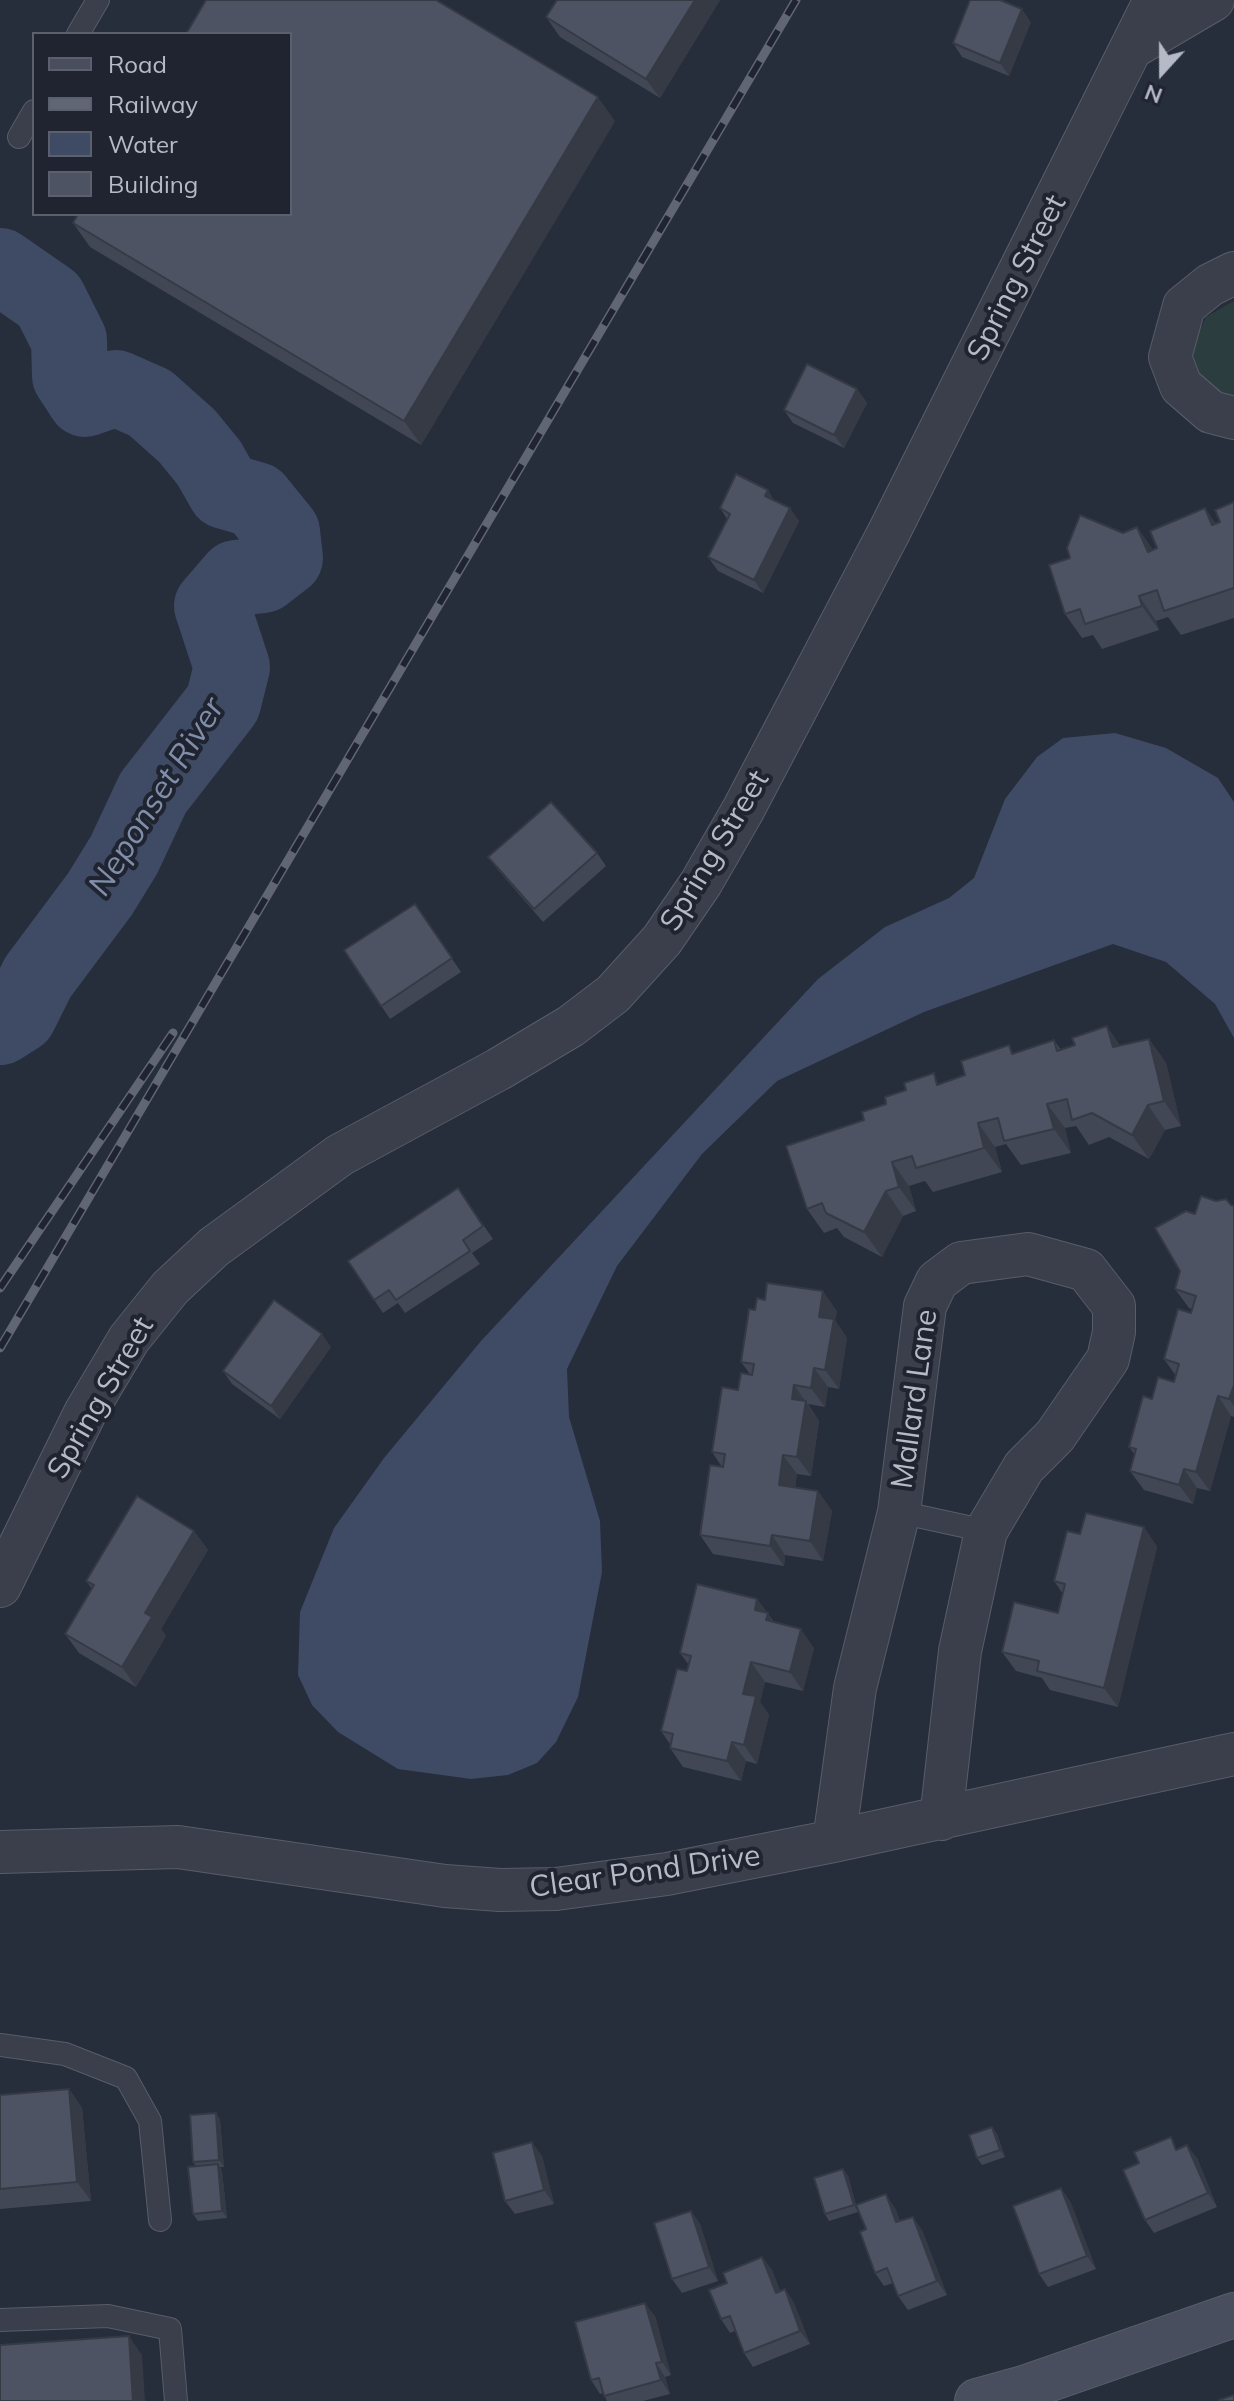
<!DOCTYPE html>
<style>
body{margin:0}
#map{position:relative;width:1234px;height:2401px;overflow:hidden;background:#262d3b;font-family:Mulish,sans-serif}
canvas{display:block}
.legend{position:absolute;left:32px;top:32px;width:260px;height:184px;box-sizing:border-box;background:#1f2430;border:2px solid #5b606c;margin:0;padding:10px 14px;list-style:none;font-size:24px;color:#b5bac6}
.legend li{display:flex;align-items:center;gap:16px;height:40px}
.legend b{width:40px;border:2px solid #5b606c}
.north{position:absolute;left:1122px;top:32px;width:80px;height:80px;-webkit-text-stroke:6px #1f2430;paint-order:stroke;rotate:201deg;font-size:22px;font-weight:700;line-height:32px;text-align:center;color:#b5bac6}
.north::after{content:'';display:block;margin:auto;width:28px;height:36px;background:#b5bac6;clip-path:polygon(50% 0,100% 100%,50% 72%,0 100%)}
</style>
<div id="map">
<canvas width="1234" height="2401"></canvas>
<ul class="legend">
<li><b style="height:10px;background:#484e5d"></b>Road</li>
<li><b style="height:10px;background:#606674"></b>Railway</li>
<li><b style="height:22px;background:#3f4a64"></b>Water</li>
<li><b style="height:22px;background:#4d5363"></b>Building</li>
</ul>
<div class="north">N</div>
</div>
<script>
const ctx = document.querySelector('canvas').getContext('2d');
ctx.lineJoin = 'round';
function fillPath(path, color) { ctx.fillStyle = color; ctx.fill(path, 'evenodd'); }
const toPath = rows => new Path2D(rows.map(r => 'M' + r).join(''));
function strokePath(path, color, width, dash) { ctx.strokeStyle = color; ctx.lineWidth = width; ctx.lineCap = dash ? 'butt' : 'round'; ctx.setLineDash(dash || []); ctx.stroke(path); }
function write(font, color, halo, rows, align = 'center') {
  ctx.font = font + ' Mulish,sans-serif'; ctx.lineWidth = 8; ctx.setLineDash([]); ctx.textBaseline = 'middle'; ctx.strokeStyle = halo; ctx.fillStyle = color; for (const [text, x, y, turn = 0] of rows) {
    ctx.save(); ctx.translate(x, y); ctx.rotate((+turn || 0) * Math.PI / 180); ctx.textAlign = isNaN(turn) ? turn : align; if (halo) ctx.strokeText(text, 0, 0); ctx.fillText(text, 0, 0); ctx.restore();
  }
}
const green = toPath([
 [1234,301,1234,411,1192,373,1192,346,1206,317]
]);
const water = toPath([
 [1115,733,1166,748,1218,778,1234,802,1234,1038,1215,1004,1166,962,1113,944,924,1012,777,1081,702,1154,617,1266,567,1369,569,1417,600,1521,602,1572,578,1697,556,1742,537,1763,508,1775,471,1779,398,1769,338,1732,312,1705,298,1675,300,1612,334,1528,384,1458,481,1341,818,979,885,927,949,898,974,878,1005,799,1037,757,1063,738]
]);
const river = toPath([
 [0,266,49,300,69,340,70,376,85,399,116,388,150,403,187,436,209,463,225,491,256,500,282,532,285,558,263,575,236,578,212,606,232,667,223,703,153,793,124,855,100,894,38,977,19,1015,0,1027]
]);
const lane = toPath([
 [78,34,98,0],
 [19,137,34,111],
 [899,1512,986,1531],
 [0,2045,65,2054,126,2078,150,2121,160,2220],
 [0,2320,108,2316,170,2329,176,2401]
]);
const street = toPath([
 [1133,47,1213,0],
 [1234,273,1210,285,1184,306,1170,357,1181,386,1211,412,1234,418],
 [0,1586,85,1413,129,1339,170,1288,214,1247,340,1155,499,1069,571,1026,613,994,662,940,701,883,743,810,889,532,1155,0],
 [834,1841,855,1688,899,1512,925,1306,937,1281,961,1263,1028,1254,1086,1270,1114,1306,1114,1332,1108,1359,1055,1436,1024,1467,986,1531,960,1651,941,1819],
 [0,1852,178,1847,445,1886,500,1890,556,1889,667,1874,834,1841,1234,1754]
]);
const secondary = toPath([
 [977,2401,1024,2388,1234,2315]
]);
const rail = toPath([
 [0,1288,173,1033],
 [0,1348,796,0]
]);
const wall = toPath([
 [557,0,720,0,660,98,560,37,546,17],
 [1031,22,1009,76,962,57,953,43],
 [615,121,421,445,90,247,73,223],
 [857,389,867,403,844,448,793,423,784,410],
 [775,501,799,521,763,593,718,571,708,557,727,519,720,508],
 [1234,502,1234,618,1181,635,1168,617,1156,621,1159,630,1102,649,1093,635,1082,638,1065,614,1070,558,1137,527,1153,550,1220,522],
 [597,853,606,866,543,922,498,870,488,857],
 [415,904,461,972,390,1019,344,950],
 [1149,1039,1166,1063,1181,1126,1165,1130,1149,1159,1109,1137,1089,1145,1076,1126,1065,1128,1071,1153,1021,1165,1006,1144,995,1147,1002,1172,933,1192,925,1181,909,1186,916,1211,903,1216,882,1257,844,1237,837,1228,824,1233,807,1209,864,1120,886,1104,965,1075,1015,1053,1054,1040,1061,1050,1120,1045],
 [458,1188,493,1239,472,1253,480,1264,405,1313,398,1303,383,1313,348,1261],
 [1216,1201,1234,1206,1234,1417,1231,1416,1210,1491,1197,1488,1193,1504,1144,1490,1130,1471,1135,1455,1129,1447,1152,1399,1174,1382,1176,1376,1164,1359,1192,1309,1189,1308,1175,1289,1195,1214],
 [837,1311,835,1320,847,1338,839,1389,828,1387,825,1407,808,1404,819,1421,811,1476,797,1474,795,1488,818,1491,832,1511,823,1561,785,1555,784,1566,713,1554,700,1535,722,1467,712,1452,738,1390,750,1374,741,1362],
 [331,1347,280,1419,232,1384,223,1371],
 [1144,1527,1157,1547,1118,1707,1050,1690,1042,1678,1016,1671,1002,1652,1058,1613,1063,1594,1054,1581,1080,1534],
 [194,1531,208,1550,161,1629,166,1636,136,1687,79,1653,65,1634,92,1589,86,1581],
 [757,1599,774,1622,814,1648,803,1691,765,1682,760,1702,769,1715,757,1764,746,1761,741,1781,683,1767,670,1748,670,1744,661,1731,689,1665,680,1653],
 [69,2089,82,2108,91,2201,0,2209,0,2095],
 [216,2113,220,2120,224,2167,220,2167,222,2171,227,2218,198,2221,193,2214,196,2166,193,2162],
 [992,2127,997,2134,1005,2157,982,2165,977,2158],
 [1179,2148,1197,2158,1217,2207,1154,2233,1145,2220],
 [542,2156,554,2204,515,2214,505,2201],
 [843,2169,848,2176,858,2212,829,2221,825,2214],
 [1070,2201,1096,2269,1048,2287,1039,2274],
 [895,2208,900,2221,922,2230,947,2295,908,2310,898,2296,893,2283,884,2286,875,2273,866,2229],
 [691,2211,700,2224,718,2281,682,2293,672,2279],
 [762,2257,772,2270,780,2291,785,2289,794,2303,810,2344,753,2367,744,2353,735,2331,730,2333,721,2319,727,2283],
 [655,2316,671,2375,665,2377,670,2394,643,2401,607,2401,603,2393,600,2394,591,2380]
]);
const shadedWall = toPath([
 [695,0,720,0,660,98,646,79],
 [1022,9,1031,22,1009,76,1000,63],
 [598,97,615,121,421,445,404,421],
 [857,389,867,403,844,448,834,435],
 [768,490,777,504,765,496],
 [790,508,799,521,763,593,754,580],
 [1205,508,1223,533,1212,525],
 [1137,527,1154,551,1148,552],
 [1139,596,1156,621,1159,630,1142,606],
 [1107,1026,1124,1051,1113,1047],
 [1149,1039,1166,1063,1181,1126,1164,1101],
 [1047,1104,1065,1128,1071,1153,1054,1129],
 [1148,1105,1165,1130,1149,1159,1132,1135],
 [978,1123,995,1147,1002,1172,984,1148],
 [892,1162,909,1186,916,1211,899,1187],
 [886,1191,903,1216,882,1257,864,1232],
 [823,1291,837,1311,835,1320,847,1338,839,1389,825,1370,819,1317],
 [322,1334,331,1347,280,1419,271,1406],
 [814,1368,828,1387,825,1407,811,1388],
 [794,1385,819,1421,811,1476,797,1457,792,1399],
 [1234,1385,1234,1406,1229,1399],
 [1218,1396,1231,1416,1210,1491,1196,1472],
 [783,1455,797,1474,792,1504,779,1485],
 [1184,1469,1197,1488,1193,1504,1179,1485],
 [818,1491,832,1511,823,1561,810,1541],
 [1144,1527,1157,1547,1118,1707,1104,1688],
 [194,1531,208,1550,161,1629,166,1636,136,1687,122,1667,145,1613],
 [772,1535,785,1555,784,1566,770,1546],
 [757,1599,781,1633,755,1610],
 [801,1629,814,1648,803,1691,790,1672],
 [751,1662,765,1682,760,1702,769,1715,757,1764,744,1745,743,1694],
 [732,1742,746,1761,741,1781,727,1761],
 [69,2089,82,2108,91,2201,77,2182],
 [216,2113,220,2120,224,2167,219,2160],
 [992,2127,997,2134,1005,2157,1000,2150],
 [532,2142,542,2156,554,2204,544,2190],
 [1187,2145,1197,2158,1217,2207,1208,2193],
 [218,2164,222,2171,227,2218,222,2211],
 [843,2169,848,2176,858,2212,854,2205],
 [1061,2188,1070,2201,1096,2269,1087,2256],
 [886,2194,895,2208,906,2236,896,2222],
 [691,2211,700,2224,718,2281,709,2267],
 [913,2217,922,2230,947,2295,937,2281],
 [762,2257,772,2270,786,2306,776,2293],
 [785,2289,794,2303,810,2344,800,2331],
 [645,2303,655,2316,671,2375,662,2362],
 [129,2336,142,2355,145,2401,133,2401],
 [656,2363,665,2377,670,2394,661,2380]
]);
const building = toPath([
 [206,0,436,0,598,97,404,421,73,223,78,214,290,214,290,34,186,34,206,0],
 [557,0,695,0,646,79,546,17,557,0],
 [970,0,1000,0,1022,9,1000,63,953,43,970,0],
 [807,364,857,389,834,435,784,410,807,364],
 [736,474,768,490,765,496,790,508,754,580,708,557,730,514,720,508,736,474],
 [1234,502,1234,588,1164,611,1157,590,1139,596,1142,606,1085,624,1080,609,1065,614,1049,565,1070,558,1067,548,1080,515,1123,533,1137,527,1148,552,1157,548,1150,531,1205,508,1212,525,1220,522,1215,510,1234,502],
 [551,802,597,853,534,909,488,857,551,802],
 [415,904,452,958,381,1006,344,950,415,904],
 [1107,1026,1113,1047,1149,1039,1164,1101,1148,1105,1132,1135,1092,1113,1072,1120,1067,1099,1047,1104,1054,1129,1004,1141,998,1118,978,1123,984,1148,916,1168,912,1156,892,1162,899,1187,886,1191,864,1232,826,1213,822,1203,807,1209,786,1146,864,1120,862,1112,886,1104,885,1097,906,1090,904,1083,934,1073,937,1085,965,1075,961,1061,1009,1045,1012,1054,1054,1040,1057,1051,1075,1045,1072,1038,1107,1026],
 [458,1188,483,1226,463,1240,470,1251,396,1300,389,1290,374,1300,348,1261,458,1188],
 [1201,1196,1216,1201,1226,1199,1231,1205,1234,1206,1234,1385,1229,1399,1218,1396,1196,1472,1184,1469,1179,1485,1130,1471,1136,1449,1129,1447,1143,1396,1152,1399,1158,1377,1174,1382,1179,1364,1164,1359,1178,1309,1191,1313,1196,1296,1175,1289,1180,1271,1155,1228,1186,1211,1195,1214,1201,1196],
 [767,1283,823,1291,819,1317,834,1319,825,1370,814,1368,811,1388,794,1385,792,1399,806,1401,797,1457,783,1455,779,1485,818,1491,810,1541,772,1535,770,1546,700,1535,710,1465,723,1467,725,1454,712,1452,722,1387,738,1390,741,1373,752,1375,754,1364,741,1362,749,1309,755,1310,757,1298,765,1300,767,1283],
 [274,1300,322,1334,271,1406,223,1371,274,1300],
 [137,1496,194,1531,145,1613,152,1617,122,1667,65,1634,94,1585,86,1581,137,1496],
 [1086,1513,1144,1527,1104,1688,1037,1671,1039,1661,1002,1652,1014,1602,1058,1613,1065,1584,1054,1581,1067,1531,1080,1534,1086,1513],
 [697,1584,757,1599,755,1610,768,1613,766,1620,801,1629,790,1672,751,1662,743,1694,756,1696,744,1745,732,1742,727,1761,670,1748,673,1734,661,1731,677,1669,687,1671,691,1656,680,1653,697,1584],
 [69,2089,77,2182,0,2189,0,2095,69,2089],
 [216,2113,219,2160,193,2162,190,2115,216,2113],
 [992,2127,1000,2150,977,2158,969,2135,992,2127],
 [1171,2137,1176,2150,1187,2145,1208,2193,1145,2220,1123,2170,1139,2163,1134,2152,1171,2137],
 [532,2142,544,2190,505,2201,493,2153,532,2142],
 [218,2164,222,2211,193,2214,188,2167,218,2164],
 [843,2169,854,2205,825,2214,814,2178,843,2169],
 [1061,2188,1087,2256,1039,2274,1013,2206,1061,2188],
 [886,2194,896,2222,913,2217,937,2281,898,2296,887,2268,875,2273,860,2232,866,2229,856,2205,886,2194],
 [691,2211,709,2267,672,2279,654,2223,691,2211],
 [762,2257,776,2293,785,2289,800,2331,744,2353,730,2316,721,2319,709,2290,727,2283,723,2273,762,2257],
 [645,2303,662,2362,656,2363,661,2380,604,2396,599,2378,591,2380,575,2322,645,2303],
 [129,2336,133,2401,0,2401,0,2345,129,2336],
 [1234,2395,1234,2401,1219,2401,1219,2400,1234,2395]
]);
const streetNames = [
 ["Spring Street",1017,278,-63],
 ["Spring Street",715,851,-59],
 ["Spring Street",101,1398,-60],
 ["Mallard Lane",915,1399,-82],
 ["Clear Pond Drive",645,1872,-8]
];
const waterNames = [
 ["Neponset River",157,797,-58]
];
fillPath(green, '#2c3d40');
fillPath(water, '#3f4a64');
strokePath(river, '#3f4a64', 76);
strokePath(lane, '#585d69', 24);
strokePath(street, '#585d69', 44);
strokePath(secondary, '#585d69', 46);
strokePath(lane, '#3a3f4b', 22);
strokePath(street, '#3a3f4b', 42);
strokePath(secondary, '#484e5d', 44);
strokePath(rail, '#606674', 9);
strokePath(rail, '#1f2430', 6, [18]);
fillPath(wall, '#424755');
fillPath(shadedWall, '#363a45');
fillPath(building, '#4d5363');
strokePath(building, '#363a45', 2);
write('30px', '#b5bac6', '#1f2430', streetNames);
write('italic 32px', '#808eaa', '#1f2430', waterNames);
</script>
